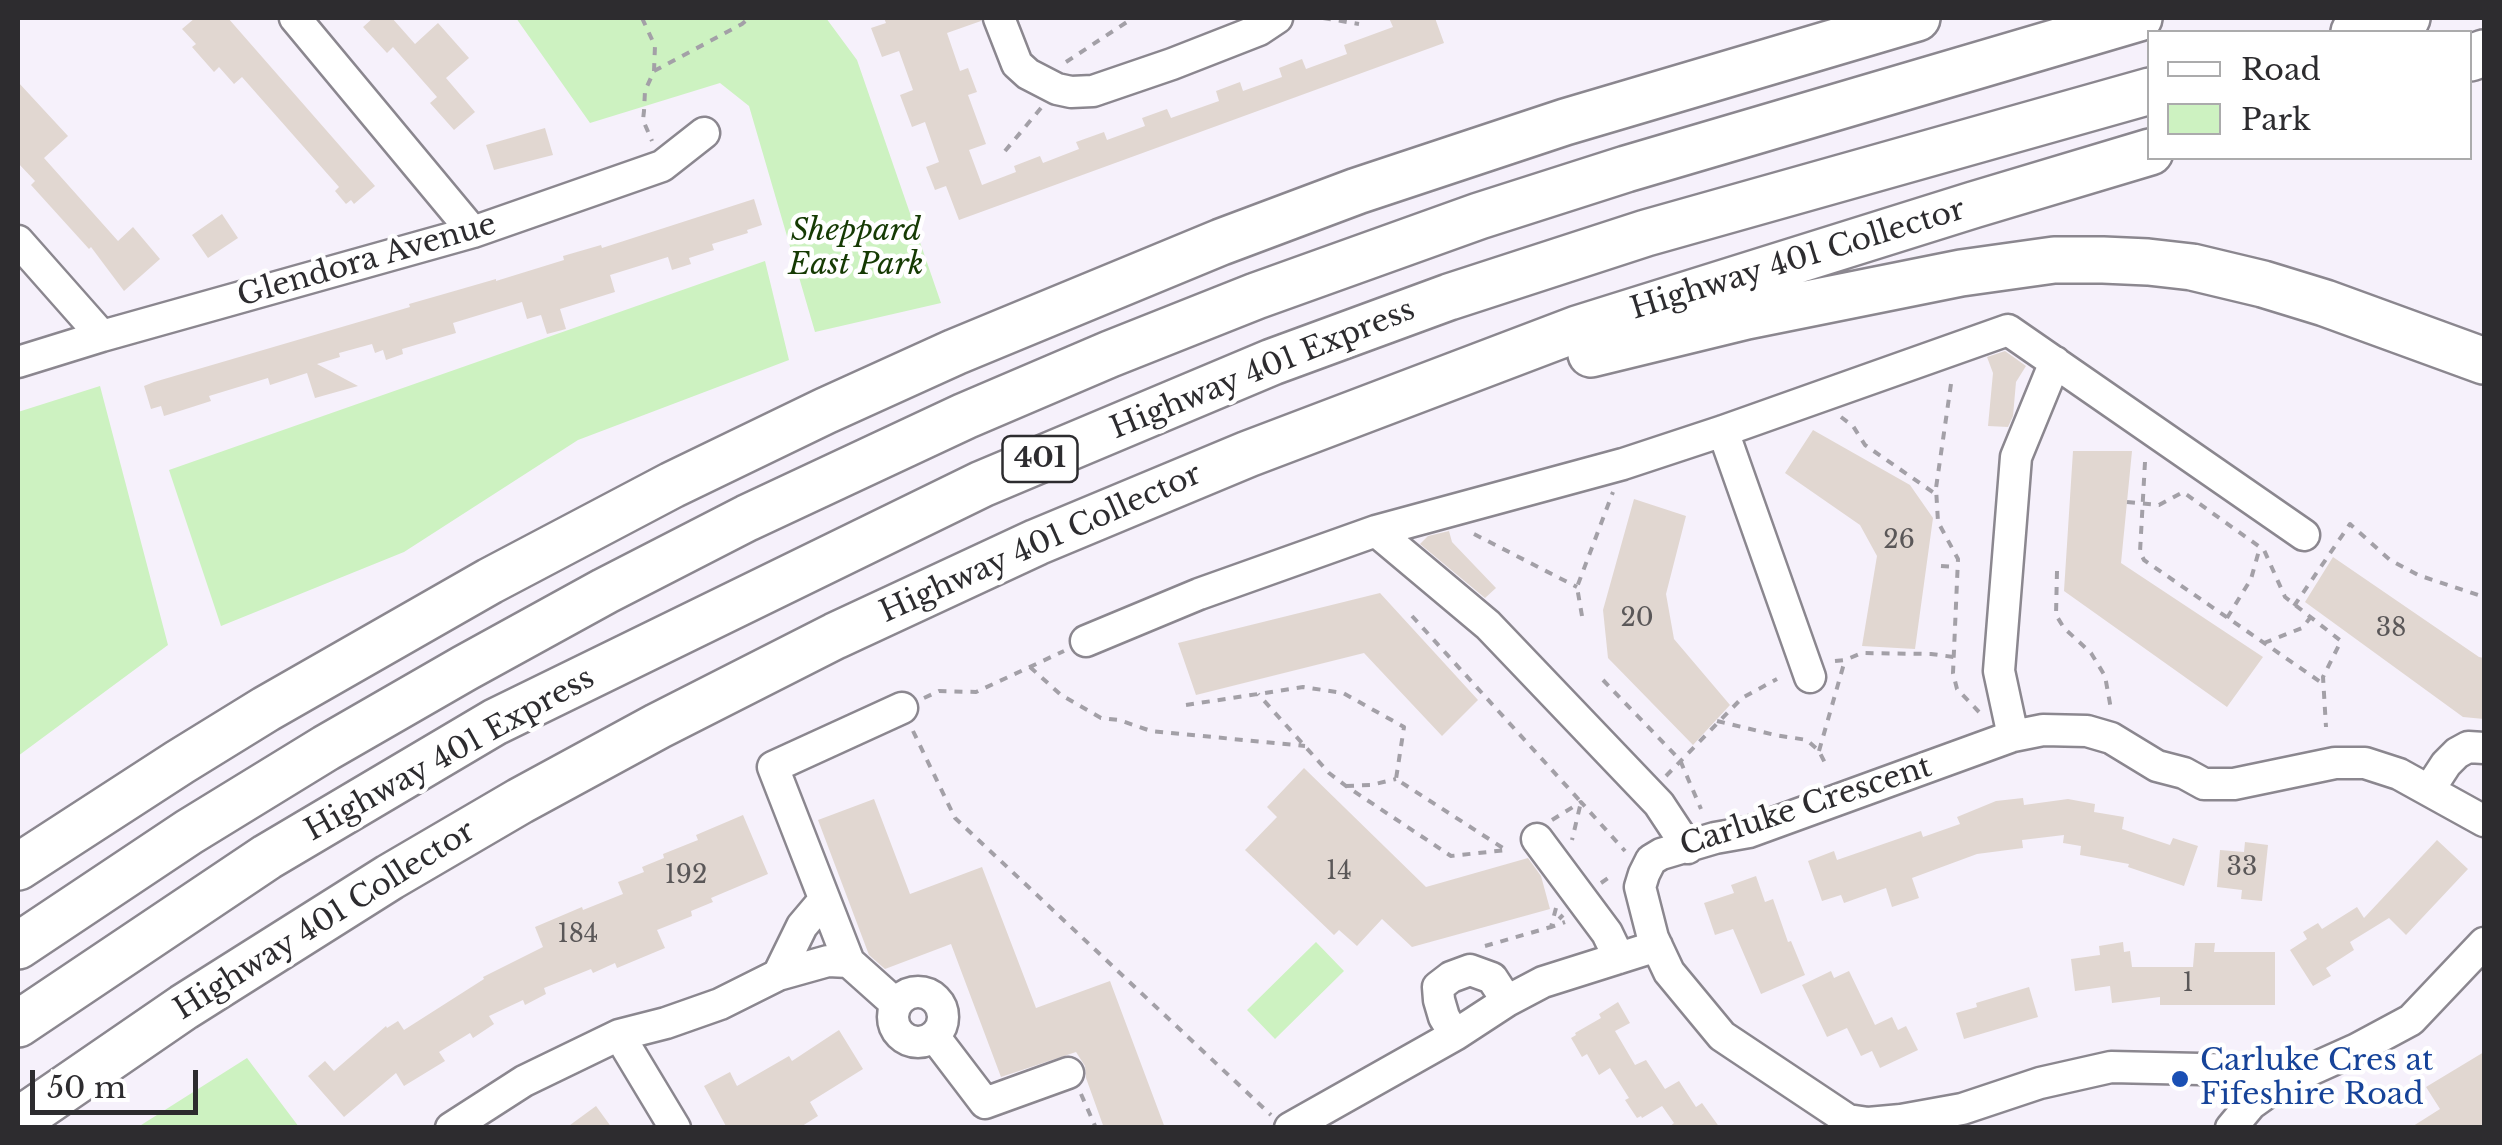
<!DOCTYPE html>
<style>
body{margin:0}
#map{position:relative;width:2502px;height:1145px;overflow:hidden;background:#f6f1fb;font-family:"Libre Baskerville",serif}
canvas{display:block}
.frame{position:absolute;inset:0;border:20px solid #2d2c2f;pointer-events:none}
.legend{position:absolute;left:2147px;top:30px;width:325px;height:130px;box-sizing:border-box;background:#fff;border:2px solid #ababac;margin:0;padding:12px 18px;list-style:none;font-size:30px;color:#2d2c2f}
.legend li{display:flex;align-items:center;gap:20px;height:50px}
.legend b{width:50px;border:2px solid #ababac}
.scale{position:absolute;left:30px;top:1070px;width:168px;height:45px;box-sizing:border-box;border:5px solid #2d2c2f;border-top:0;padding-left:12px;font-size:30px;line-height:35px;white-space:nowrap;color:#2d2c2f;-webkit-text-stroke:8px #fff;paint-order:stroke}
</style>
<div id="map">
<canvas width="2502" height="1145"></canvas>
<div class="frame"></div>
<ul class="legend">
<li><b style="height:12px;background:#fff"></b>Road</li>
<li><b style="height:28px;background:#cdf2c1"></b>Park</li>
</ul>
<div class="scale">50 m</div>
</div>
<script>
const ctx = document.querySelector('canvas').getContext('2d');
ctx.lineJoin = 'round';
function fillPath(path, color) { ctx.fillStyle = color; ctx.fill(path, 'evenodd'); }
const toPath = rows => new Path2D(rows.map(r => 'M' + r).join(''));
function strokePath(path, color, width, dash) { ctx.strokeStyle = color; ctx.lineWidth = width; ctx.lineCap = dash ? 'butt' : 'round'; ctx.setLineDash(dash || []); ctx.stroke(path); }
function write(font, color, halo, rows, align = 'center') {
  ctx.font = font + ' "Libre Baskerville",serif'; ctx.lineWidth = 9; ctx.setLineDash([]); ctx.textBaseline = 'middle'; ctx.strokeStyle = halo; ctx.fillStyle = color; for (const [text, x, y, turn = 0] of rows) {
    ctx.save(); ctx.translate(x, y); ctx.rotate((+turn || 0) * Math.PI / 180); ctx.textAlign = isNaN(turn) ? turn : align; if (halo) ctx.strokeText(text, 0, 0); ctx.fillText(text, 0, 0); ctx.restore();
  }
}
const green = toPath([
 [516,18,826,18,857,60,941,303,815,332,749,106,720,83,590,123],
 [765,261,789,360,578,440,404,552,221,626,169,470],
 [100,386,168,645,18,756,18,412],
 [1316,942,1344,971,1275,1039,1247,1010],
 [247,1058,299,1127,138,1127]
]);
const building = toPath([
 [195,18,228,18,375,186,354,204,351,200,346,204,335,191,339,187,242,77,234,84,219,67,214,72,192,47,196,44,182,29],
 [373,18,392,18,415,44,438,23,469,58,446,78,475,112,454,130,430,103,437,97,393,47,387,53,363,27],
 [884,18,981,18,981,21,947,33,960,71,968,68,977,92,968,95,986,144,969,150,982,185,1016,172,1014,166,1040,156,1043,163,1079,149,1076,142,1104,132,1107,140,1145,126,1142,118,1167,109,1171,118,1219,101,1216,91,1240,82,1243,91,1282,77,1279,68,1302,59,1306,69,1347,54,1344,45,1393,27,1389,18,1435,18,1444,43,959,220,946,186,935,190,926,167,939,162,925,122,912,127,900,95,913,90,899,51,882,57,871,28,886,23],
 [18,82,68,136,44,158,118,241,133,227,160,259,124,291,91,247,89,249,31,185,35,181,18,163],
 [545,128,553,155,494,170,486,145],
 [754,199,762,225,747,230,748,233,712,244,714,250,689,258,691,264,672,270,668,257,610,275,615,292,560,309,566,329,547,334,541,315,527,319,522,302,453,323,456,333,402,349,403,354,386,360,383,350,375,353,372,344,339,353,340,357,317,364,358,386,315,398,307,373,270,385,268,378,209,396,211,401,164,416,161,406,151,409,144,386,154,382,410,307,409,304,444,294,496,279,496,281,564,260,563,256,601,245,602,248],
 [222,214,238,238,208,258,192,235],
 [2005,351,2026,366,2016,382,2013,416,2008,427,1988,426,1993,373,1987,357],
 [1813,430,1910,485,1933,518,1915,649,1862,646,1877,556,1860,525,1785,473],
 [2073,451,2132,451,2121,563,2263,657,2227,707,2064,591],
 [1634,499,1686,516,1666,594,1674,639,1730,705,1693,745,1608,658,1603,610],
 [1449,531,1452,542,1496,588,1485,598,1420,544,1428,536],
 [2333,557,2479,657,2484,658,2484,719,2463,717,2305,602],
 [1380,593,1478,700,1442,736,1364,653,1196,695,1178,643],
 [1304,768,1426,887,1528,858,1541,876,1550,909,1412,947,1382,919,1357,946,1339,930,1334,935,1245,850,1277,817,1267,807],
 [2023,798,2024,805,2068,799,2095,804,2094,812,2124,817,2122,829,2170,845,2173,838,2198,846,2184,886,2128,867,2129,864,2080,855,2081,846,2063,843,2064,835,2022,840,2023,848,1977,854,1912,878,1919,898,1892,907,1886,888,1844,903,1841,895,1822,901,1808,861,1834,851,1837,860,1921,831,1923,837,1960,824,1957,817,1996,801],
 [874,799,910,894,982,867,1036,1008,1110,981,1165,1128,1104,1128,1086,1078,1085,1066,1076,1052,1001,1077,951,944,885,969,869,955,818,820],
 [743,815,768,874,711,898,713,902,691,911,692,916,657,930,665,948,617,968,615,963,593,973,591,969,544,988,546,994,525,1005,523,1000,489,1016,494,1024,473,1038,470,1033,439,1052,445,1061,404,1086,396,1073,344,1117,308,1076,325,1061,334,1071,386,1026,387,1028,398,1021,404,1030,484,979,483,977,543,947,535,927,582,907,583,910,623,894,618,882,644,872,642,867,664,858,663,854,698,840,696,835],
 [2437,840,2468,869,2406,935,2389,918,2350,942,2354,950,2326,968,2331,976,2313,986,2290,950,2307,939,2303,932,2318,923,2322,929,2357,907,2364,918],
 [2245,842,2268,845,2262,901,2241,899,2242,890,2217,887,2220,850,2244,852],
 [1756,876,1765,902,1773,899,1788,942,1791,941,1805,975,1761,994,1733,929,1715,935,1704,903,1734,893,1731,885],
 [2123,942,2124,952,2130,951,2132,967,2193,967,2195,943,2215,943,2214,952,2275,952,2275,1005,2160,1005,2160,997,2112,1003,2110,986,2075,991,2071,959,2100,955,2099,946],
 [1831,971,1834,978,1849,971,1875,1025,1892,1017,1898,1030,1906,1026,1918,1050,1880,1068,1872,1051,1861,1056,1847,1028,1827,1037,1802,985],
 [2029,987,2038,1017,1964,1039,1956,1013,1977,1007,1976,1003],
 [1618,1002,1630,1023,1615,1031,1635,1065,1646,1060,1665,1089,1679,1081,1696,1107,1702,1103,1720,1128,1668,1128,1674,1123,1662,1106,1642,1118,1641,1116,1637,1118,1625,1100,1629,1098,1610,1068,1599,1075,1587,1054,1582,1057,1571,1038,1576,1035,1575,1033,1601,1018,1599,1014],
 [839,1030,863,1069,810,1102,818,1116,799,1128,727,1128,704,1086,730,1072,737,1086,789,1056,792,1061],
 [2484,1052,2484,1128,2410,1128,2440,1109,2426,1087],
 [596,1106,612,1128,566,1128]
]);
const path = toPath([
 [642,18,655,46,654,71,645,91,644,111,643,120,652,141],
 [1323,18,1359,24],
 [1066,62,1133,18],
 [654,71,742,24,749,18],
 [1005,151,1041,108],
 [1951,384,1936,488,1938,522,1958,559,1953,673,1957,689,1979,712],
 [1841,417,1853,426,1865,445,1937,495],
 [2145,462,2140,552,2144,560,2322,683],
 [2127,502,2159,505,2183,492,2264,550,2285,597,2341,641,2323,677,2326,727],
 [1474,534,1577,587],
 [1941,566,1956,567],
 [2057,571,2056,615,2064,628,2091,653,2105,676,2111,709],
 [2294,606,2350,524,2390,560,2418,575,2484,597],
 [1412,616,1581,802,1572,840],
 [1582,616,1577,587,1613,492],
 [2227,618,2251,579,2260,547],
 [2264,643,2302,628,2310,618],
 [1835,661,1845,660,1862,653,1931,654,1954,657],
 [1030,667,1061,695,1101,718,1119,720,1151,731,1305,746],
 [1603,680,1680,760,1701,809],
 [924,698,939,691,976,692,1064,651],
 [1186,705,1258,694,1303,687,1343,693,1404,727,1396,779,1506,850,1451,856,1346,786,1329,773,1258,694],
 [1717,721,1775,735,1807,740,1819,751,1826,765],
 [913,731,955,818,1271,1115],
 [1819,751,1845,660],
 [1666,776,1742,698,1777,679],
 [1346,786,1371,785,1396,779],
 [1552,820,1581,802,1625,851],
 [1601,883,1614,874],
 [1556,908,1551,927,1565,922],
 [1485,946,1551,927,1563,915],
 [1081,1094,1096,1128]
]);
const minor = toPath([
 [295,18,473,232],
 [999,18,1017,64,1028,74,1057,89,1071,92,1093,91,1172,64,1259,30,1277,18],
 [18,241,102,336],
 [18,362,102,336,473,232,662,166,704,133],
 [1723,431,1810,677],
 [1376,531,1488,625,1659,804,1688,848],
 [1086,641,1199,594,1376,531,1623,464,1723,431,2008,330,2304,535],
 [2013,736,1999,671,2016,457,2055,362],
 [2429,790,2446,764,2457,753,2468,747,2484,748],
 [1537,839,1607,933,1619,958],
 [778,975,802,926,824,900],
 '893 1017a25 25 0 1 1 50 0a25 25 0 1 1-50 0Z',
 [896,1004,849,962,773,767,902,708],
 [619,1035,675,1128],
 [1455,1035,1444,1017,1439,1000,1438,987,1451,977,1470,970,1492,978,1507,1001],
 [934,1036,985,1103,1068,1073],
 [2279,1084,2262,1074,2245,1070,2111,1067,2040,1083,1962,1109,1901,1120,1868,1123,1848,1120,1722,1036,1669,972,1653,938,1640,887,1644,874,1651,860,1661,854,1715,838,1749,832,2013,736,2043,730,2087,731,2111,738,2157,766,2184,773,2204,784,2234,784,2335,763,2365,763,2399,774,2484,821],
 [451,1128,524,1081,619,1035,666,1023,720,1004,778,975,828,961,849,962],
 [1290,1128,1455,1035,1507,1001,1543,982,1657,946],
 [2231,1128,2251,1104,2279,1084,2357,1049,2411,1020,2484,943]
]);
const highway = toPath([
 [2354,32,2407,18],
 [2470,58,2484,53],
 [1591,354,1747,316,1961,273,2054,260,2103,260,2148,262,2192,267,2263,284,2325,303,2484,361],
 [18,867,180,762,266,709,490,581,672,485,825,411,955,352,1221,242,1357,191,1565,122,1917,18],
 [18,946,189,832,326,748,465,668,605,591,747,518,965,416,1110,354,1256,296,1479,216,1626,169,2139,18],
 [18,1024,267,857,495,722,982,484,1272,362,1449,297,1646,233,2150,91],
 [18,1121,184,1007,390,877,520,801,658,726,835,636,1037,542,1248,454,1577,329,1973,205,2150,152]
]);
const markers = [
 [2180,1079,10,"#1a4fb4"]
];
const numberNames = [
 ["26",1899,541],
 ["20",1637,619],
 ["38",2391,629],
 ["33",2242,868],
 ["14",1339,872],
 ["192",686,876],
 ["184",578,935],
 ["1",2188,984]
];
const shields = [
 [1040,459,75]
];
const shieldNames = [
 ["401",1040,459]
];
const parkNames = [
 ["Sheppard",856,232],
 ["East Park",856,266]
];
const streetNames = [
 ["Highway 401 Collector",1798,260,-17],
 ["Glendora Avenue",367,261,-16],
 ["Highway 401 Express",1263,370,-22],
 ["Highway 401 Collector",1041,544,-24],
 ["Highway 401 Express",450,755,-29],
 ["Carluke Crescent",1806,807,-18],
 ["Highway 401 Collector",325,921,-32]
];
const transitNames = [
 ["Carluke Cres at",2200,1062],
 ["Fifeshire Road",2200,1096]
];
fillPath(green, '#cdf2c1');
fillPath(building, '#e1d7d1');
strokePath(minor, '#8b878f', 35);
strokePath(highway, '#8b878f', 50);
strokePath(path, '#a3a0a7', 4, [8, 8]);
strokePath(minor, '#fff', 30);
strokePath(highway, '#fff', 45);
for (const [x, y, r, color] of markers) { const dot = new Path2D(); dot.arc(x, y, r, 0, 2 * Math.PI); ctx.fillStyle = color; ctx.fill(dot); strokePath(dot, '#fff', 4); }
write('25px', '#5a5758', null, numberNames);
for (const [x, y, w] of shields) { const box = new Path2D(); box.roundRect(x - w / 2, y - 23, w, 46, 8); ctx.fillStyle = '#fff'; ctx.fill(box); strokePath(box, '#2d2c2f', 2.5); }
write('bold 28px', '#2d2c2f', null, shieldNames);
write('italic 30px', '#153a03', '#fff', parkNames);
write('30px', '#2d2c2f', '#fff', streetNames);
write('30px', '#164399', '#fff', transitNames, 'left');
</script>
